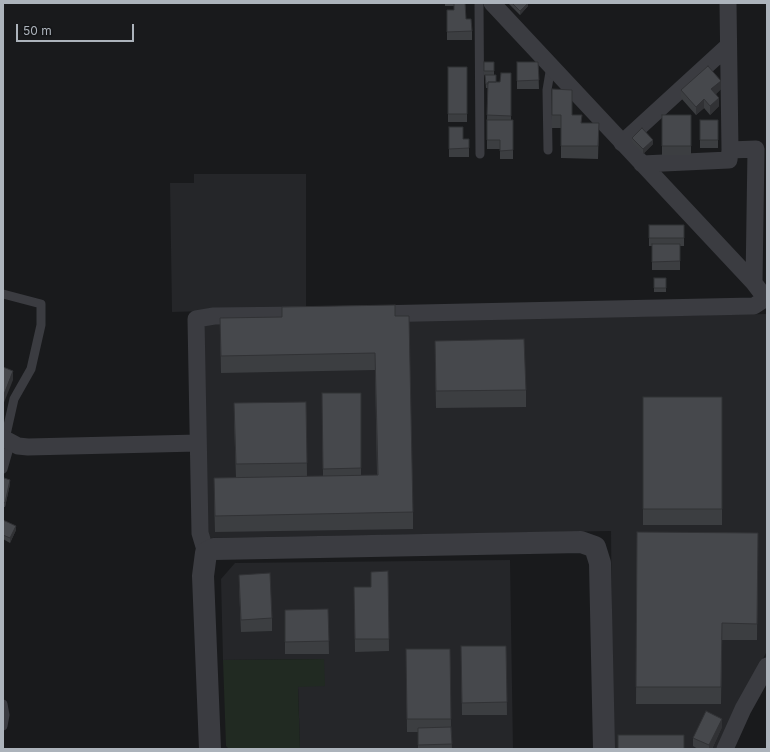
<!DOCTYPE html>
<style>
body{margin:0}
#map{position:relative;width:770px;height:752px;overflow:hidden;background:#191a1c;font-family:Inter,sans-serif}
canvas{display:block}
.frame{position:absolute;inset:0;border:4px solid #acb3bb;pointer-events:none}
.scale{position:absolute;left:16px;top:24px;width:118px;height:18px;box-sizing:border-box;border:2px solid #acb3bb;border-top:0;padding-left:5px;font-size:12px;line-height:14px;white-space:nowrap;color:#acb3bb;-webkit-text-stroke:3px #141517;paint-order:stroke}
</style>
<div id="map">
<canvas width="770" height="752"></canvas>
<div class="frame"></div>
<div class="scale">50 m</div>
</div>
<script>
const ctx = document.querySelector('canvas').getContext('2d');
ctx.lineJoin = 'round';
function fillPath(path, color) { ctx.fillStyle = color; ctx.fill(path, 'evenodd'); }
const toPath = rows => new Path2D(rows.map(r => 'M' + r).join(''));
function strokePath(path, color, width, dash) { ctx.strokeStyle = color; ctx.lineWidth = width; ctx.lineCap = dash ? 'butt' : 'round'; ctx.setLineDash(dash || []); ctx.stroke(path); }
const built = toPath([
 [194,174,306,174,306,308,172,312,170,183,194,183],
 [767,314,767,651,717,749,613,749,611,531,208,538,201,324],
 [510,560,513,749,300,749,298,686,324,659,223,660,221,579,235,563]
]);
const green = toPath([
 [324,659,325,686,298,687,300,749,229,749,226,746,223,660]
]);
const service = toPath([
 [479,3,480,154],
 [548,150,547,90,551,66],
 [3,294,41,304,41,325,31,369,14,399,5,439],
 [3,469,11,441],
 [3,704,5,715,3,726]
]);
const minor = toPath([
 [492,3,754,283,767,300],
 [728,3,730,150],
 [622,143,728,46],
 [642,164,729,160,730,150,756,149,754,283],
 [372,314,754,306,766,298],
 [3,438,18,446,28,447,198,443],
 [206,553,200,533,196,319,214,316,304,315],
 [725,749,743,709,767,666]
]);
const tertiary = toPath([
 [210,749,203,576,206,553,214,549,581,542,595,547,600,563,604,749]
]);
const wall = toPath([
 [445,3,465,3,466,19,472,31,472,40,447,40,447,10,454,10,454,6,445,6],
 [508,3,528,3,528,6,520,15],
 [484,62,494,62,494,75,496,82,500,82,511,73,511,120,513,120,513,159,500,159,500,149,487,149,487,120,488,88,486,88,485,75,484,75],
 [517,62,538,62,539,89,517,89],
 [448,67,467,67,467,122,448,122],
 [552,89,572,115,582,123,599,123,598,159,561,158,561,128,552,128],
 [721,89,716,94,719,106,710,115,704,108,696,115,681,98,681,90],
 [662,115,691,115,691,155,662,155],
 [700,120,718,120,718,148,700,148],
 [449,127,463,139,469,139,469,157,449,157],
 [632,138,653,144,643,154,632,142],
 [649,225,684,225,684,246,680,246,680,270,652,270,652,246,649,246],
 [654,278,666,278,666,292,654,292],
 [395,316,413,512,413,529,215,532,214,495,236,478,234,419,306,402,307,476,323,476,322,393,361,393,361,475,377,475,375,370,221,373,220,318],
 [435,357,526,390,526,407,436,408],
 [643,397,722,397,722,525,643,525],
 [3,482,10,484,5,507,3,507],
 [3,520,16,530,10,543,3,539],
 [637,532,758,533,757,640,722,640,721,704,636,704],
 [388,571,389,651,355,652,354,587,371,587],
 [239,575,272,618,272,631,241,632,239,587],
 [328,609,329,654,285,654,285,610],
 [461,646,506,646,507,715,462,715],
 [406,649,450,649,451,727,452,749,418,749,418,732,407,732],
 [722,727,712,749,698,749,693,746,693,738]
]);
const shadedWall = toPath([
 [528,3,528,6,520,15,520,11],
 [721,81,721,89,711,98,711,89],
 [719,98,719,106,710,115,710,106],
 [704,99,704,108,696,115,696,107],
 [653,140,653,144,643,154,643,149],
 [13,371,13,380,3,405,3,397],
 [10,480,10,484,5,507,5,503],
 [16,526,16,530,10,543,10,538],
 [4,544,4,552,3,554,3,545],
 [722,719,722,727,712,749,709,749,709,745]
]);
const building = toPath([
 [454,3,465,3,466,19,471,19,472,31,447,32,447,10,454,10,454,3],
 [512,3,528,3,520,11,512,3],
 [484,62,494,62,494,71,484,71,484,62],
 [517,62,538,62,539,80,517,81,517,62],
 [708,66,721,81,711,89,719,98,710,106,704,99,696,107,681,90,708,66],
 [448,67,467,67,467,114,448,114,448,67],
 [501,73,511,73,511,116,487,115,488,82,500,82,501,73],
 [485,75,496,75,496,82,488,82,488,84,486,84,485,75],
 [552,89,572,90,572,115,582,115,581,123,599,123,598,146,561,146,561,115,552,115,552,89],
 [662,115,691,115,691,146,662,146,662,115],
 [487,120,513,120,513,150,500,151,500,140,487,140,487,120],
 [700,120,718,120,718,140,700,140,700,120],
 [449,127,463,127,463,139,469,139,469,148,449,149,449,127],
 [642,128,653,140,643,149,632,138,642,128],
 [649,225,684,225,684,238,649,238,649,225],
 [652,244,680,244,680,261,652,262,652,244],
 [654,278,666,278,666,288,654,288,654,278],
 [395,305,395,316,409,316,413,512,215,516,214,478,378,475,375,353,221,356,220,318,282,317,282,307,395,305],
 [524,339,526,390,436,391,435,341,524,339],
 [3,367,13,371,3,397,3,367],
 [322,393,361,393,361,468,323,469,322,393],
 [643,397,722,397,722,509,643,509,643,397],
 [306,402,307,463,236,464,234,403,306,402],
 [4,478,10,480,5,503,3,502,3,482,4,478],
 [3,520,16,526,10,538,3,535,3,520],
 [637,532,758,533,757,624,722,623,721,687,636,687,637,532],
 [388,571,389,639,355,639,354,587,371,587,371,572,388,571],
 [270,573,272,618,241,620,239,575,270,573],
 [328,609,329,641,285,642,285,610,328,609],
 [461,646,506,646,507,702,462,703,461,646],
 [406,649,450,649,451,719,407,719,406,649],
 [706,711,722,719,709,745,693,738,706,711],
 [451,727,452,744,418,745,418,728,451,727],
 [618,735,684,735,684,749,618,749,618,735]
]);
fillPath(built, '#252629');
fillPath(green, '#212a22');
strokePath(service, '#3b3c41', 9);
strokePath(minor, '#3b3c41', 17);
strokePath(tertiary, '#3b3c41', 22);
fillPath(wall, '#3c3e41');
fillPath(shadedWall, '#313235');
fillPath(building, '#46484c');
strokePath(building, '#313235', 1);
</script>
